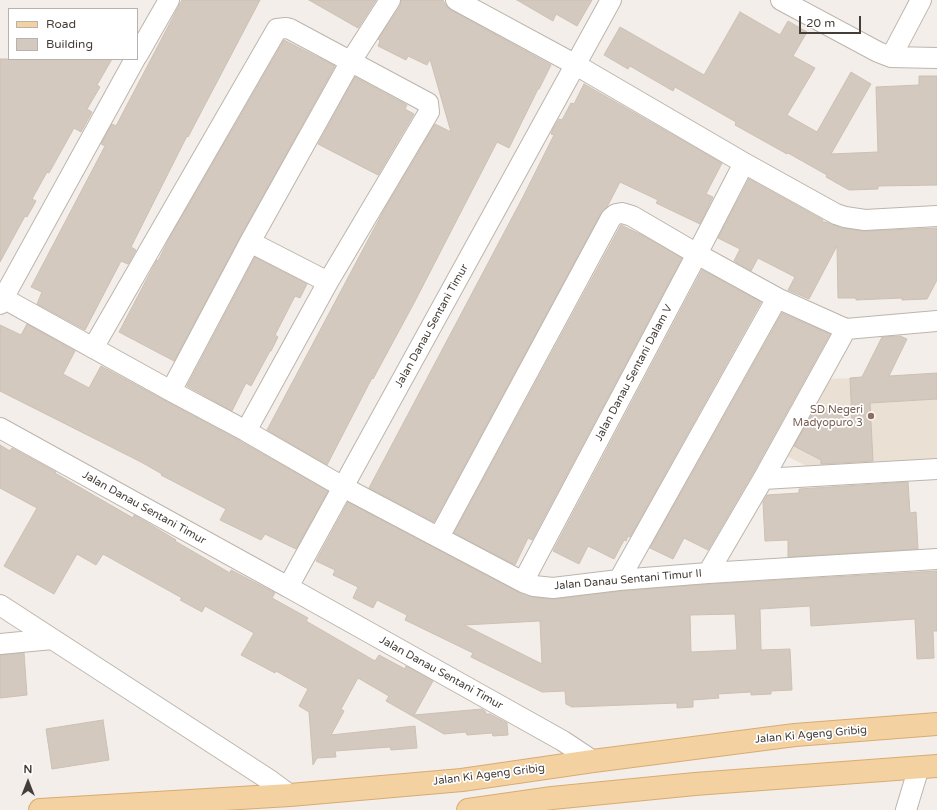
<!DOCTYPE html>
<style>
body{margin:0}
#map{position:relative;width:937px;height:810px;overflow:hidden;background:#f3eee9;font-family:"Varela Round",sans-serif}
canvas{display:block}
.legend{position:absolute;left:8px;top:8px;width:130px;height:52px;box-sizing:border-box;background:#fff;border:1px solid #b5b2af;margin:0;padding:5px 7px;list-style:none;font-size:12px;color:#453e38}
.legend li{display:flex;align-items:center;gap:8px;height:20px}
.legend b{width:20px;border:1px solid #b5b2af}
.north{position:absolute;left:8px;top:762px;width:40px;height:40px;-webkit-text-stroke:3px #fff;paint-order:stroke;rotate:0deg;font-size:11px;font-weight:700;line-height:16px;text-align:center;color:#453e38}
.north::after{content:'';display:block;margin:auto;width:14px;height:18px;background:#453e38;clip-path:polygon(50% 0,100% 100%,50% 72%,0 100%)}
.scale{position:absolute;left:799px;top:16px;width:62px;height:18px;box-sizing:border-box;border:2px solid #453e38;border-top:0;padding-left:5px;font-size:12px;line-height:14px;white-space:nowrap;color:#453e38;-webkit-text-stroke:3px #fff;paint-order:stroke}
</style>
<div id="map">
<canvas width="937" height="810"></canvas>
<ul class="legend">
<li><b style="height:5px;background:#f4d1a0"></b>Road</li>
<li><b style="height:11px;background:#d3c9bf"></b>Building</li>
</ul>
<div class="north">N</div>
<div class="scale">20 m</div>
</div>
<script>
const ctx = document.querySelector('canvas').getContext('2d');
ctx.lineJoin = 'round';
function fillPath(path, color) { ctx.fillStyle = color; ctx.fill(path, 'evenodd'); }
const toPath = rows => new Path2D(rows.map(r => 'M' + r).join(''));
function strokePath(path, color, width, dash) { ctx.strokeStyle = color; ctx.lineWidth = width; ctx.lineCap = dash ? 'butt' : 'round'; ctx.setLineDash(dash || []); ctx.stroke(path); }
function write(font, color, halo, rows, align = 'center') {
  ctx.font = font + ' "Varela Round",sans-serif'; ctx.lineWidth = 3.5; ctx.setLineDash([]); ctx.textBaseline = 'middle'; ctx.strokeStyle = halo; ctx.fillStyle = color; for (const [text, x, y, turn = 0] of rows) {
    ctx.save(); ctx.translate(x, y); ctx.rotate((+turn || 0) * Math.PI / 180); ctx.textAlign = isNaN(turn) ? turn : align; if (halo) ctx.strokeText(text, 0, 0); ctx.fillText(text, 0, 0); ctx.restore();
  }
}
const education = toPath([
 [937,375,937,462,812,469,783,454,826,379]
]);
const building = toPath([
 [182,0,260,0,188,137,187,136,131,247,136,250,128,264,121,261,85,330,37,304,42,292,31,287,105,146,101,144,112,124,116,126,182,0],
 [309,0,376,0,358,28,309,0],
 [401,0,443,0,446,6,451,10,551,65,539,89,538,89,509,148,497,142,414,303,373,379,372,378,327,465,267,430,384,210,435,124,451,132,430,59,427,65,408,56,406,60,378,46,380,41,378,39,400,6,401,0],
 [517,0,592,0,577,26,556,14,553,21,517,0],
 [740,12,780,35,788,21,807,32,793,56,815,68,787,115,817,132,851,72,871,84,831,154,878,152,876,87,919,85,919,76,937,76,937,185,878,186,878,189,849,190,826,177,827,175,788,153,787,154,735,125,736,122,675,87,673,91,630,66,628,69,604,55,620,27,704,75,740,12],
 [284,40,335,66,240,237,174,361,119,332,149,275,157,260,158,261,170,237,284,40],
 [0,59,112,59,97,85,100,87,87,109,92,112,81,132,74,128,49,173,47,172,32,199,36,201,27,217,25,216,0,262,0,59],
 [355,77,407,105,405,109,414,114,378,175,318,144,355,77],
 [584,84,722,163,706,194,713,197,700,224,656,203,658,200,620,182,607,207,601,213,434,522,369,488,523,197,554,135,551,134,553,129,559,119,562,120,571,103,574,104,584,84],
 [749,179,823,220,822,222,826,222,841,228,866,231,937,228,937,280,927,299,902,300,902,298,856,300,856,298,838,298,837,246,809,299,788,290,795,277,758,258,751,271,734,261,740,249,718,238,749,179],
 [621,225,646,237,682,258,532,540,528,538,515,565,454,533,621,225],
 [255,257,307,284,300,298,295,296,275,335,278,337,271,351,270,351,251,386,246,383,232,411,187,386,255,257],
 [702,270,761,302,630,537,628,536,626,541,624,540,614,559,588,546,579,564,553,551,702,270],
 [782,313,830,334,753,473,708,550,684,538,673,559,650,548,782,313],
 [27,324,75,351,63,374,89,388,101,366,240,441,328,491,296,549,265,534,261,540,220,520,226,509,161,475,162,474,141,462,0,391,0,325,21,335,27,324],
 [900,336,907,339,889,376,937,373,937,399,870,403,873,461,821,464,821,460,794,446,818,404,852,421,850,378,862,377,882,337,900,336],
 [0,445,10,451,12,448,56,472,55,473,133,518,134,515,151,525,176,540,175,541,230,573,231,570,275,593,272,598,308,618,306,621,375,661,379,655,405,669,406,666,433,681,414,715,482,709,485,711,486,714,490,714,507,723,508,735,493,736,492,733,467,735,466,732,444,734,386,701,389,696,358,678,341,709,344,711,331,735,415,726,417,748,391,750,390,747,335,751,336,757,317,758,313,765,309,712,299,706,308,689,276,671,275,673,241,655,254,633,205,606,202,612,180,600,182,598,103,554,96,565,77,554,54,594,4,566,37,508,0,488,0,445],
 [908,482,910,513,916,512,918,549,788,557,788,540,765,541,763,502,767,495,799,493,799,489,908,482],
 [348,502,518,592,533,597,554,599,620,591,709,584,937,571,937,631,933,631,934,658,917,659,915,619,811,626,810,606,760,609,761,650,790,649,792,690,771,691,771,694,751,695,751,692,718,694,719,698,693,700,693,707,677,708,677,703,572,707,566,704,565,691,542,692,471,657,473,653,405,620,407,615,377,600,373,608,353,598,358,587,333,575,335,570,316,561,348,502],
 [735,614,737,650,691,652,690,615,735,614],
 [540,621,542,664,464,625,540,621],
 [24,653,27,695,0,698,0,655,24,653],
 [103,720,109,760,52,769,46,729,103,720]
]);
const street = toPath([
 [456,0,576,65,744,163,836,214,845,217,865,220,937,216],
 [781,0,878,52,891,57,937,58],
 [137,56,169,0],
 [891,57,921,0],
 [250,242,328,282],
 [3,298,171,391,246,431,343,487,523,582,534,586,553,588,619,580,708,573,937,559],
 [0,304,135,59],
 [93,348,277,29,286,28,290,29,428,103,429,112,328,282,246,431],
 [171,391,250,242,351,61,390,0],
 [0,428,288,587,611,0],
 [763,479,937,469],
 [439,537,611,218,616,214,622,213,632,216,697,254,777,298,846,329,937,321],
 [708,573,763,479,846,329],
 [619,580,777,298],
 [523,582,697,254,744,163],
 [288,587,563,741,593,761],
 [0,605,271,781,290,795],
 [0,644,52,639],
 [906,810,919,767]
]);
const primary = toPath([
 [40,810,290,795,462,780,593,761,795,735,937,724],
 [468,810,552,798,695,784,937,766]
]);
const markers = [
 [871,416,4,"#8d6e63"]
];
const streetNames = [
 ["Jalan Danau Sentani Timur",432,326,-61],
 ["Jalan Danau Sentani Dalam V",634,373,-62],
 ["Jalan Danau Sentani Timur",144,508,29],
 ["Jalan Danau Sentani Timur II",628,580,-5],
 ["Jalan Danau Sentani Timur",441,673,29],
 ["Jalan Ki Ageng Gribig",811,735,-5],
 ["Jalan Ki Ageng Gribig",489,775,-7]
];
const educationNames = [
 ["SD Negeri",863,410],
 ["Madyopuro 3",863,423]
];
fillPath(education, '#eae1d4');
fillPath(building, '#d3c9bf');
strokePath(building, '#cdc0b3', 1);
strokePath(street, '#bdb5ac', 22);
strokePath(primary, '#d8ab72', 24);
strokePath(street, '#fff', 20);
strokePath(primary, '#f4d1a0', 22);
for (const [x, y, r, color] of markers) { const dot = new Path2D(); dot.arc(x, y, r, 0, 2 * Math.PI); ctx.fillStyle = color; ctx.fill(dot); strokePath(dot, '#fff', 1.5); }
write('11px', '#453e38', '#fff', streetNames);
write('11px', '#785e54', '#fff', educationNames, 'right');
</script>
